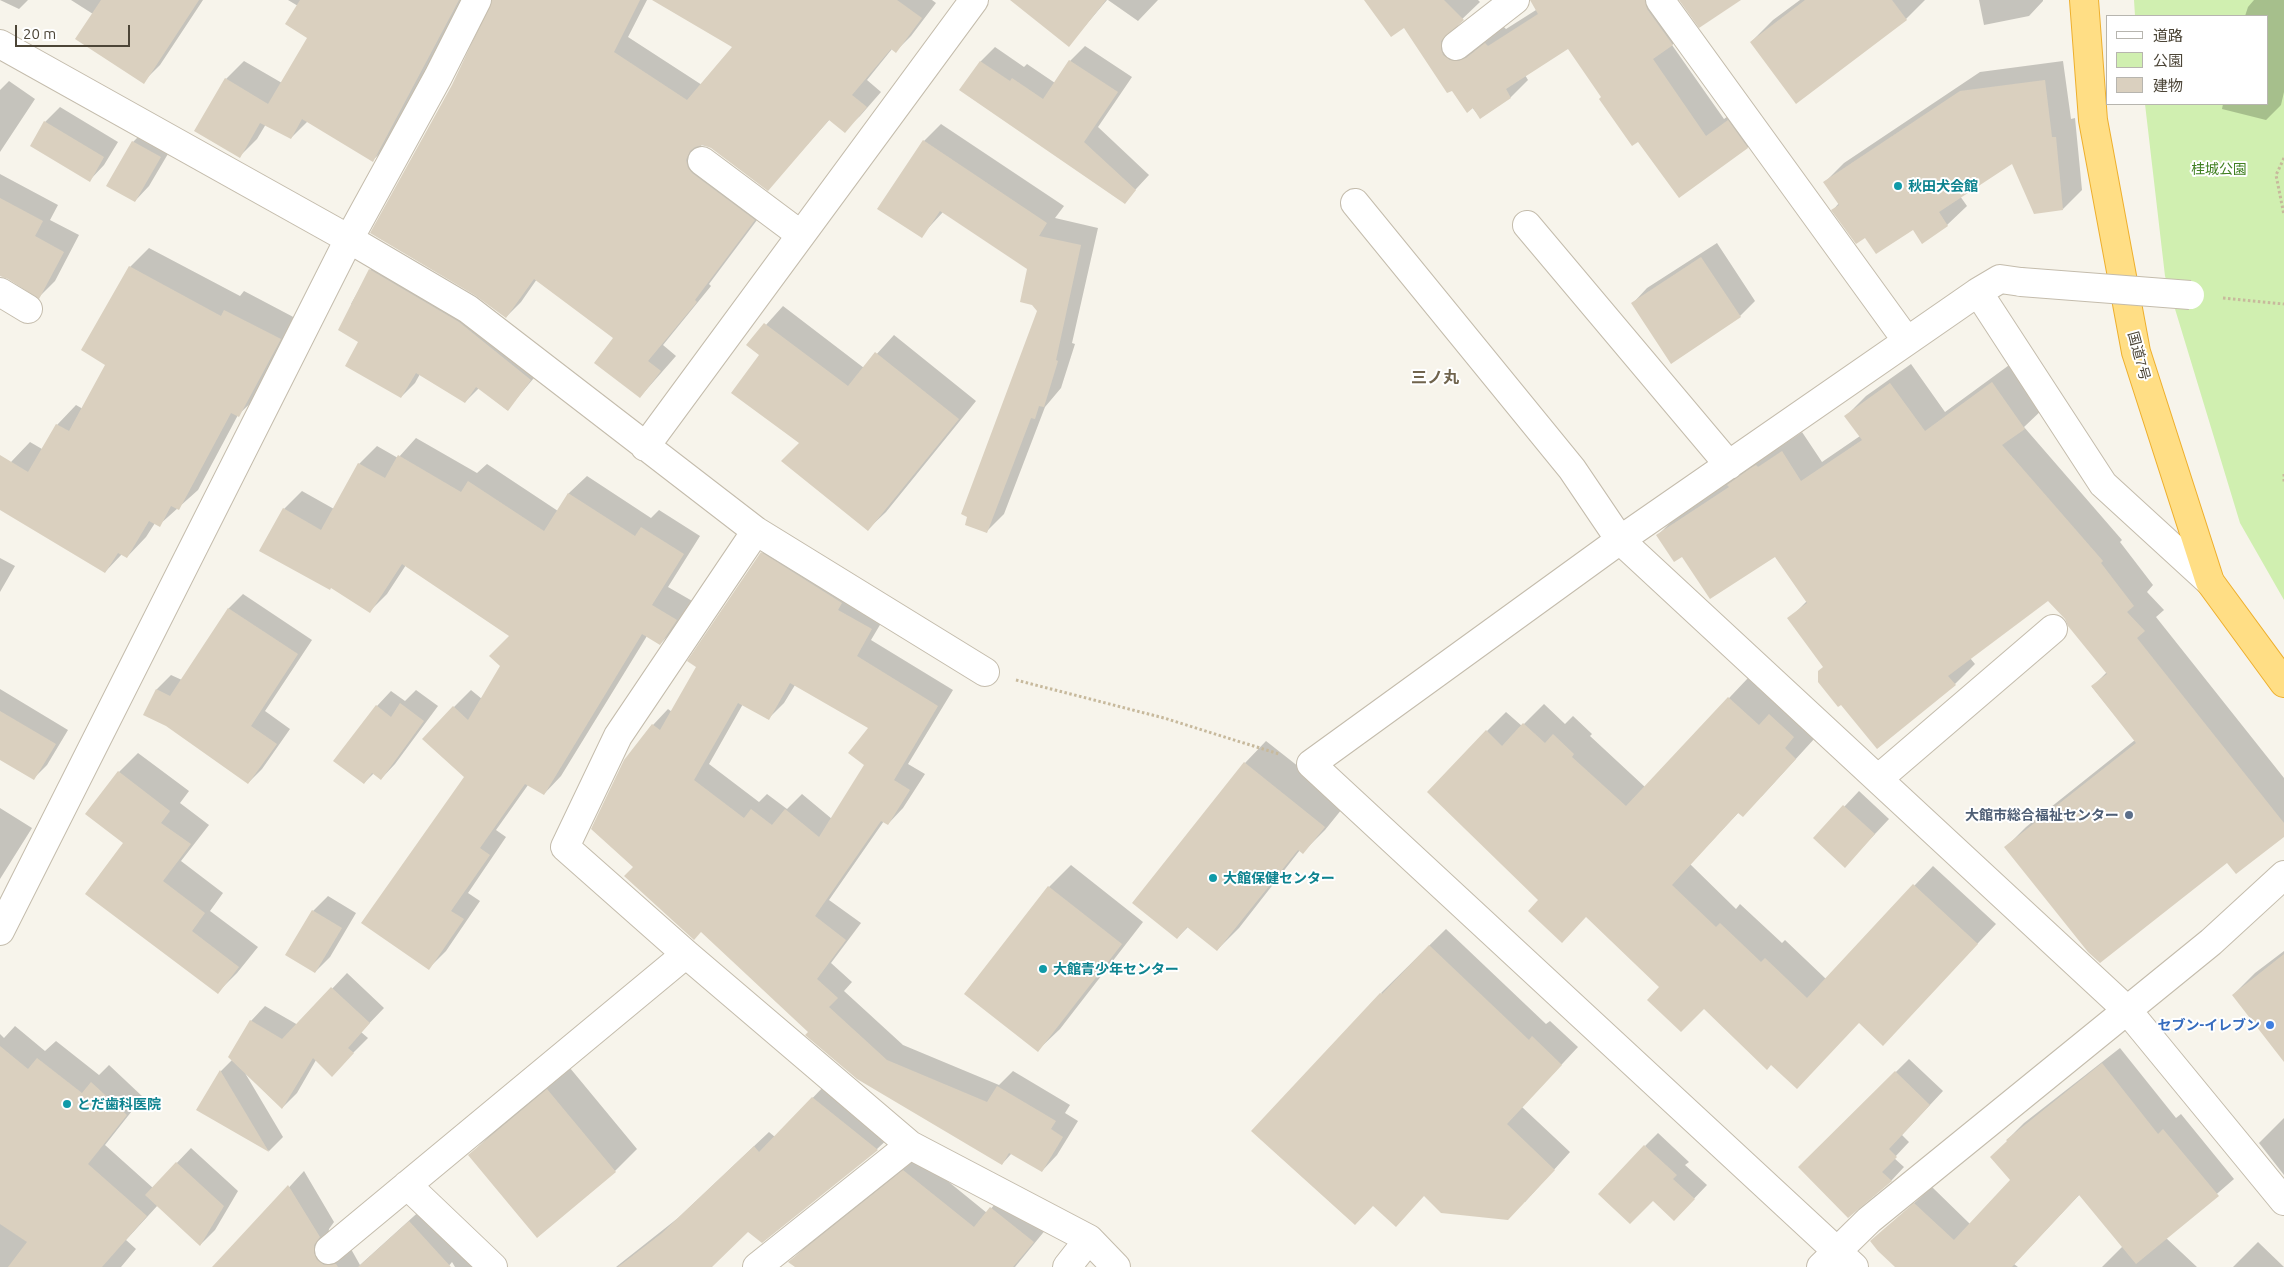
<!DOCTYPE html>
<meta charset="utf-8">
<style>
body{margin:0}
#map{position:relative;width:2284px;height:1267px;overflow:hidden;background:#f7f4eb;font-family:Ubuntu,"Noto Sans JP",sans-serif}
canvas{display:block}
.legend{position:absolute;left:2106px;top:15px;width:162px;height:90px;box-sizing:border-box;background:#fff;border:1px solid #b7b5af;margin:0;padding:6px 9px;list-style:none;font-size:15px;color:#4c4537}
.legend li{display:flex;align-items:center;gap:10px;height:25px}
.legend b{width:25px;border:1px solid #b7b5af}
.scale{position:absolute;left:15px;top:25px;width:115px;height:22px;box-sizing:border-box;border:2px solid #4c4537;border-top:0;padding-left:6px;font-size:15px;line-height:18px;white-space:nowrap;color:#4c4537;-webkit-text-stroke:4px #fff;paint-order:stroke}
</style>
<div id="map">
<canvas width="2284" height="1267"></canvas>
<ul class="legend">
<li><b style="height:6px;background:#fff"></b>道路</li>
<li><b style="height:14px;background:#d0efb0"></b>公園</li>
<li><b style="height:14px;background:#dad0bf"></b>建物</li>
</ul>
<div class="scale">20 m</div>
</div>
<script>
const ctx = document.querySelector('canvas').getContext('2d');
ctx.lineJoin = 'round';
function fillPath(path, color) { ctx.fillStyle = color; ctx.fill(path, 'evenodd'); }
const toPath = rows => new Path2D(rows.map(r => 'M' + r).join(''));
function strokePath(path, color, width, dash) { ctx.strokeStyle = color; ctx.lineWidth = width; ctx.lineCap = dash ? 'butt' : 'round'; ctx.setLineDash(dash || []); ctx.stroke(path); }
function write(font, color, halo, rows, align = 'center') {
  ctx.font = font + ' Ubuntu,"Noto Sans JP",sans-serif'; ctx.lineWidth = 4; ctx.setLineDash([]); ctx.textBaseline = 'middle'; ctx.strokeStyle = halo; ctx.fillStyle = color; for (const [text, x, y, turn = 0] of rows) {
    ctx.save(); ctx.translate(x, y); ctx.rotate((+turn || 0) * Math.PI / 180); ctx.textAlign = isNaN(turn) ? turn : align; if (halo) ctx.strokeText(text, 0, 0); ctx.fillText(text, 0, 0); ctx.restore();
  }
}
const green = toPath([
 [2134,0,2284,0,2284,600,2240,523,2165,276,2145,104,2268,104,2268,16,2135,16]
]);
const shadow = toPath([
 [0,0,28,0,19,9],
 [71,0,203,0,160,65,143,82,93,14],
 [288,0,467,0,391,143,373,160,308,121,291,138,266,124,257,139,239,157,226,79,244,61,282,83,309,38,298,6],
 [502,0,647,0,628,37,702,85,734,46,655,0,932,0,936,3,911,36,896,51,892,49,867,80,881,92,860,116,844,131,830,119,768,189,712,147,701,145,703,152,769,204,709,284,711,286,663,345,676,356,640,397,615,338,537,279,521,302,506,317],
 [1028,0,1107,0,1069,45],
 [1108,0,1158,0,1138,21],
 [1365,0,1478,0,1480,2,1458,23,1457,31,1503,26,1506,29,1536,10,1534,0,1671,0,1690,27,1672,45,1724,119,1745,104,1765,130,1747,148,1639,140,1568,47,1525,75,1528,80,1511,97,1480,117,1404,26],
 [1800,0,1925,0,1906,19,1751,42,1773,20],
 [1979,0,2043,0,2043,1,2029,16,1984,25],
 [2254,0,2284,0,2284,92,2281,105,2266,120,2222,109,2223,104,2268,104,2268,16,2245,16,2248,7],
 [1085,46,1132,77,1098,127,1149,175,1124,202,961,90,981,61,995,47,1024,67,1027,64,1055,83,1070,61],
 [2063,61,2071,119,2075,118,2082,190,2063,209,2012,162,1960,196,1967,206,1947,225,1913,228,1865,236,1833,210,1839,203,1825,182,1844,163,1980,72],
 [9,81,35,99,0,152,0,90],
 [60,107,118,142,104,165,90,180,45,122],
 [941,124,1064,206,1055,218,1098,228,1072,343,1075,344,1061,388,1045,407,1004,514,987,531,1039,310,1029,269,943,212,921,236,924,141],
 [148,127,175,142,149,186,135,201,108,185,133,142],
 [0,174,58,205,50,220,79,235,55,281,39,297,9,277,0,276],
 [1717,243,1755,301,1740,316,1633,303,1647,288],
 [149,248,240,296,244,291,299,320,258,396,238,415,198,490,159,525,155,523,146,537,127,557,122,554,105,572,0,508,0,479,11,462,30,442,42,449,57,425,76,405,83,409,107,364,130,267],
 [384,256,544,366,507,410,479,388,465,402,420,374,415,383,401,397,360,341,354,305,351,304,370,270],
 [783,306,864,368,894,335,976,401,886,512,868,529,800,442,760,355,748,345],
 [2012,363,2044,408,2024,427,2122,540,2120,542,2153,585,2147,592,2164,610,2156,617,2284,778,2284,836,2227,861,2006,847,2026,827,2135,740,2092,687,2107,672,2066,618,2048,600,1970,658,1975,664,1955,684,1824,666,1789,619,1807,601,1775,556,1682,556,1658,535,1678,515,1739,474,1777,446,1778,448,1802,432,1822,462,1860,436,1846,416,1866,396,1911,364,1945,412],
 [416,438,477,473,487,464,558,511,569,493,587,476,651,518,659,510,700,536,668,587,694,602,678,626,660,644,647,636,561,776,544,794,528,785,496,830,506,837,468,893,480,901,446,951,429,968,466,777,454,707,471,690,482,699,501,666,511,635,406,565,387,594,370,611,284,509,302,491,334,509,359,464,377,446,398,458],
 [777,537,887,613,871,640,953,690,908,764,925,774,903,808,888,824,884,821,829,900,861,923,831,963,852,982,844,991,903,1045,999,1085,1013,1071,1070,1105,1065,1113,1078,1121,1057,1155,1042,1171,1012,1153,1002,1164,810,1032,634,867,653,725,668,709,672,712,762,553],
 [795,685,870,728,865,765,832,819,802,794,787,809,767,794,759,802,709,764,743,704,768,719,784,703],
 [0,558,15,566,0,592],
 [243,594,312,640,265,711,290,729,262,769,248,783,167,725,145,715,157,689,171,675,182,680,229,608],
 [1748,678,1779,706,1790,695,1815,738,1762,796,1739,812,1690,864,1736,909,1740,904,1782,943,1785,940,1826,979,1933,866,1996,924,1883,1044,1859,1022,1771,1063,1704,1008,1661,987,1586,916,1540,899,1487,731,1506,712,1522,726,1544,704,1565,724,1573,716,1592,734,1590,736,1645,787],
 [0,689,68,730,47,765,34,778,0,758],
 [416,690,438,706,395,764,381,779,374,773,364,783,377,706,391,691,405,701],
 [1266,741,1346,804,1325,830,1303,852,1300,850,1239,928,1217,950,1188,927,1177,938,1245,763],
 [138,753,189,791,180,803,209,825,181,861,223,893,210,911,258,947,237,973,218,992,125,842,87,813,119,772],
 [1859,791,1889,819,1845,866,1815,838],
 [0,808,32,828,0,879],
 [1071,865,1143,922,1060,1029,1038,1050,1049,887],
 [328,896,356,913,330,957,315,972,287,955,313,911],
 [1446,929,1546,1024,1550,1021,1578,1047,1522,1107,1570,1152,1525,1202,1381,993],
 [2284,951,2284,1054,2233,995,2255,973],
 [347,973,384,1008,361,1032,368,1038,346,1060,316,1060,297,1093,282,1108,245,1073,283,1137,269,1151,198,1109,221,1071,232,1060,251,1021,265,1006,298,1025],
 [15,1026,45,1051,56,1041,99,1075,109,1065,143,1097,105,1145,153,1188,191,1148,238,1191,215,1230,200,1245,158,1205,126,1240,136,1249,121,1267,0,1267,0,1034,4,1038],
 [2120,1048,2176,1118,2181,1114,2234,1179,2166,1238,2197,1267,2102,1267,2123,1246,2080,1194,2014,1264,2018,1267,1898,1267,1872,1241,1932,1187,1970,1224,2012,1180,2007,1140,2024,1123],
 [1909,1059,1943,1091,1902,1135,1909,1142,1894,1158,1904,1167,1891,1181,1800,1167],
 [570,1068,637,1149,615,1171,537,1236,470,1155,491,1134],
 [827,1083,892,1135,877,1149,762,1241,748,1231,710,1267,616,1267,678,1218,769,1132,775,1137],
 [2284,1118,2284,1175,2259,1143],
 [1658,1133,1689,1162,1685,1165,1707,1185,1687,1206,1645,1146],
 [918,1157,987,1213,1005,1193,1047,1228,1015,1267,797,1267,790,1262,804,1248],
 [304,1171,334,1222,329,1229,328,1237,351,1249,360,1265,424,1207,503,1267,455,1267,452,1262,448,1267,216,1267],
 [2258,1242,2284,1267,2233,1267]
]);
const building = toPath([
 [101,0,199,0,144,84,75,39],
 [300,0,459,0,373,162,302,119,291,139,260,123,240,158,194,131,225,78,268,104,307,38,285,24],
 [492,0,640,0,614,52,687,100,732,47,652,0,897,0,922,18,896,53,891,49,852,95,867,107,845,133,829,120,768,191,711,148,703,145,695,147,690,151,686,160,688,168,692,173,755,220,695,300,697,302,648,361,661,371,640,398,594,363,613,338,534,279,506,318,476,296,370,233,452,85],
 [1010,0,1106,0,1069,47],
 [1364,0,1444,0,1464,20,1441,41,1441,49,1443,55,1450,60,1458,61,1466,58,1485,43,1488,46,1538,14,1530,0,1645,0,1647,9,1673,45,1653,59,1706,136,1728,120,1748,148,1679,198,1638,142,1632,146,1599,99,1601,97,1568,49,1506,89,1511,98,1480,119,1473,108,1467,113,1452,91,1447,93,1404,28,1391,37],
 [1679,0,1741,0,1699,28],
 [1805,0,1892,0,1907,20,1796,104,1750,42],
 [1069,60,1118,92,1084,142,1136,190,1125,204,959,90,980,61,1010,81,1012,78,1043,99],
 [2045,80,2052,137,2056,137,2063,210,2034,214,2012,164,1939,212,1948,226,1922,244,1913,230,1876,254,1865,238,1856,244,1831,210,1839,205,1823,182,1960,91],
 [44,121,104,157,90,182,30,146],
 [923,140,1047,223,1039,236,1081,245,1056,360,1058,361,1044,407,1039,406,1035,419,1031,418,987,533,965,525,967,517,961,514,1037,311,1032,305,1020,302,1027,269,940,211,922,238,877,209],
 [132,141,161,157,135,202,106,186],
 [0,198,43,221,35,236,64,252,39,299,8,279,0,276],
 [1701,257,1741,317,1671,364,1631,303],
 [129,266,221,316,224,310,281,339,239,417,231,413,179,510,171,506,160,527,149,521,127,558,118,553,105,573,0,510,0,455,28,472,56,424,69,431,105,365,81,350],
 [369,269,459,322,531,380,508,411,476,387,465,403,416,373,401,398,345,366,358,342,338,330],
 [764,323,848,386,875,352,959,419,868,531,781,461,799,443,731,393,759,355,746,345],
 [1992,382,2025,429,2002,445,2103,561,2101,563,2134,606,2127,612,2145,631,2137,638,2284,823,2284,837,2236,874,2227,863,2100,963,2088,952,2004,847,2136,743,2091,686,2107,674,2068,626,2065,619,2048,601,1948,676,1956,685,1877,749,1841,705,1838,707,1818,682,1818,671,1823,667,1787,618,1807,603,1775,557,1710,599,1682,557,1674,562,1656,535,1729,487,1727,485,1751,468,1756,465,1758,467,1782,451,1801,481,1862,440,1844,416,1890,383,1925,431],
 [398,455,461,492,468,481,544,531,568,493,635,536,641,527,684,554,652,605,677,620,660,645,642,634,544,795,525,784,480,848,490,855,451,911,464,919,429,970,361,923,464,777,422,739,453,706,468,720,500,666,489,656,509,636,402,564,370,613,331,588,330,590,259,551,283,508,321,530,358,463,385,478],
 [761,552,842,603,838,610,872,629,857,656,938,706,894,780,910,790,888,825,881,821,815,916,846,940,817,979,838,998,829,1007,887,1060,987,1102,997,1086,1056,1121,1051,1129,1063,1137,1042,1172,1009,1153,1002,1165,857,1079,805,1035,808,1032,701,932,694,940,624,876,633,867,591,829,624,760,652,724,660,730,696,667,687,661],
 [790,683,868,728,848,753,864,765,819,837,785,809,772,825,751,809,744,818,694,780,738,703,769,720],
 [228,608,298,654,251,726,277,744,248,784,166,726,143,715,156,689,170,696],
 [1728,697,1759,725,1769,714,1794,737,1785,748,1796,759,1743,817,1738,813,1672,885,1716,927,1720,923,1761,962,1765,958,1807,998,1913,884,1978,944,1883,1046,1859,1023,1797,1089,1771,1065,1767,1070,1704,1009,1681,1032,1647,1000,1659,987,1586,917,1562,943,1528,911,1538,900,1427,792,1486,730,1502,746,1523,723,1545,743,1553,734,1574,754,1572,757,1626,806],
 [400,703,424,721,381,780,372,773,364,784,333,761,376,705,391,717],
 [0,711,56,744,34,780,0,760],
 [1244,762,1325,827,1303,854,1298,850,1217,951,1187,927,1177,939,1132,903],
 [118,771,170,811,161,823,191,844,163,881,205,913,192,931,239,967,218,994,85,894,123,843,85,814],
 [1843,805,1875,834,1845,868,1813,838],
 [1048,886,1122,944,1038,1052,964,994],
 [312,910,342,928,315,973,285,955],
 [1429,945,1529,1040,1532,1036,1562,1065,1507,1124,1555,1170,1508,1220,1441,1213,1424,1196,1396,1227,1373,1206,1355,1225,1251,1131,1380,993,1382,994],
 [2284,954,2284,1062,2232,995],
 [331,987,370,1023,348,1048,354,1053,332,1077,313,1058,282,1109,228,1057,250,1020,282,1039],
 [0,1046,28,1069,37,1058,82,1093,91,1082,127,1115,88,1164,147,1216,102,1267,8,1267,27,1242,0,1224],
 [2102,1063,2158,1134,2163,1129,2219,1196,2136,1264,2079,1195,2012,1267,1895,1267,1878,1251,1870,1241,1914,1203,1954,1240,2010,1180,1990,1157,2007,1141,2006,1140],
 [220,1070,269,1152,196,1110],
 [1895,1071,1930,1105,1889,1149,1897,1157,1882,1172,1892,1181,1848,1218,1798,1167],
 [547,1089,616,1172,537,1238,468,1155],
 [812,1097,878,1150,762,1243,748,1232,712,1267,618,1267,662,1233,754,1146,759,1152],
 [1644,1145,1677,1175,1673,1179,1695,1199,1674,1221,1653,1201,1630,1224,1598,1194],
 [176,1162,224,1206,200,1246,145,1195],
 [903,1170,974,1227,990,1207,1034,1242,1013,1267,795,1267,788,1262],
 [288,1185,320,1237,314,1245,314,1252,317,1260,324,1265,336,1264,338,1267,212,1267],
 [409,1221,451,1267,358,1267]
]);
const path = toPath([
 [2284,158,2276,175,2284,215],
 [2223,298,2284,304],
 [2284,474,2284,482],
 [1016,680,1164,718,1279,754]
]);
const minor = toPath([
 [1660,0,1907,341],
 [0,44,349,239,468,309,756,531,985,672],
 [1456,46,1515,0],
 [702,161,801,235],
 [1355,203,1572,469,1620,540,2127,1010,2284,1201],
 [1527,225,1729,465],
 [0,292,28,309],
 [1978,292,2000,279,2021,282],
 [645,447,974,0],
 [756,531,618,736,565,847,686,954,910,1145,1089,1239,1116,1267],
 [1878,779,2053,629],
 [0,931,349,239,438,77,477,0],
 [407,1185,493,1267],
 [329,1250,686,954],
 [757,1267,910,1145],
 [1067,1267,1089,1239],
 [1821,1267,1869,1220,2211,942,2284,875],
 [1854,1267,1311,764,1620,540,1978,292,2103,484,2210,582]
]);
const trunk = toPath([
 [2084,0,2093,120,2136,352,2210,582,2284,683]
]);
const minorBridge = toPath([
 [2021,282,2190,295]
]);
const markers = [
 [1898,186,5,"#0f9aa8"],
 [2129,815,5,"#5c6f8a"],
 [1213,878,5,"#0f9aa8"],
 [1043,969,5,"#0f9aa8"],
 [2270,1025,5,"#3f7fe0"],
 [67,1104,5,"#0f9aa8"]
];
const parkNames = [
 ["桂城公園",2219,169]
];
const cultureNames = [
 ["秋田犬会館",1908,186],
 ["大館保健センター",1223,878],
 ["大館青少年センター",1053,969],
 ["とだ歯科医院",77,1104]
];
const streetNames = [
 ["国道7号",2139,356,75]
];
const serviceNames = [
 ["大館市総合福祉センター",2119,815]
];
const shopNames = [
 ["セブン-イレブン",2260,1025]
];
const quarterNames = [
 ["三ノ丸",1435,378]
];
fillPath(green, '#d0efb0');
fillPath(shadow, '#0003');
fillPath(building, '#dad0bf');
strokePath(minor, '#c4bcac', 30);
strokePath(trunk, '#eeaf2d', 30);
strokePath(path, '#c7b99c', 3, [2.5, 2.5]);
strokePath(minor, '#fff', 28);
strokePath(trunk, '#ffde85', 28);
strokePath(minorBridge, '#c4bcac', 30, []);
strokePath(minorBridge, '#fff', 28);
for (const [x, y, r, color] of markers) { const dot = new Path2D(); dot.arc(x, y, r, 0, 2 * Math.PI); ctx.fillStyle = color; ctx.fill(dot); strokePath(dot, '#fff', 2); }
write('14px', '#418022', '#fff', parkNames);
write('bold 14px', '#0d838f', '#fff', cultureNames, 'left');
write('14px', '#4c4537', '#fff', streetNames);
write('bold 14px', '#4e5e75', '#fff', serviceNames, 'right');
write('bold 14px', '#366cbe', '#fff', shopNames, 'right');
write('bold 16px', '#70644d', '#fff', quarterNames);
</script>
